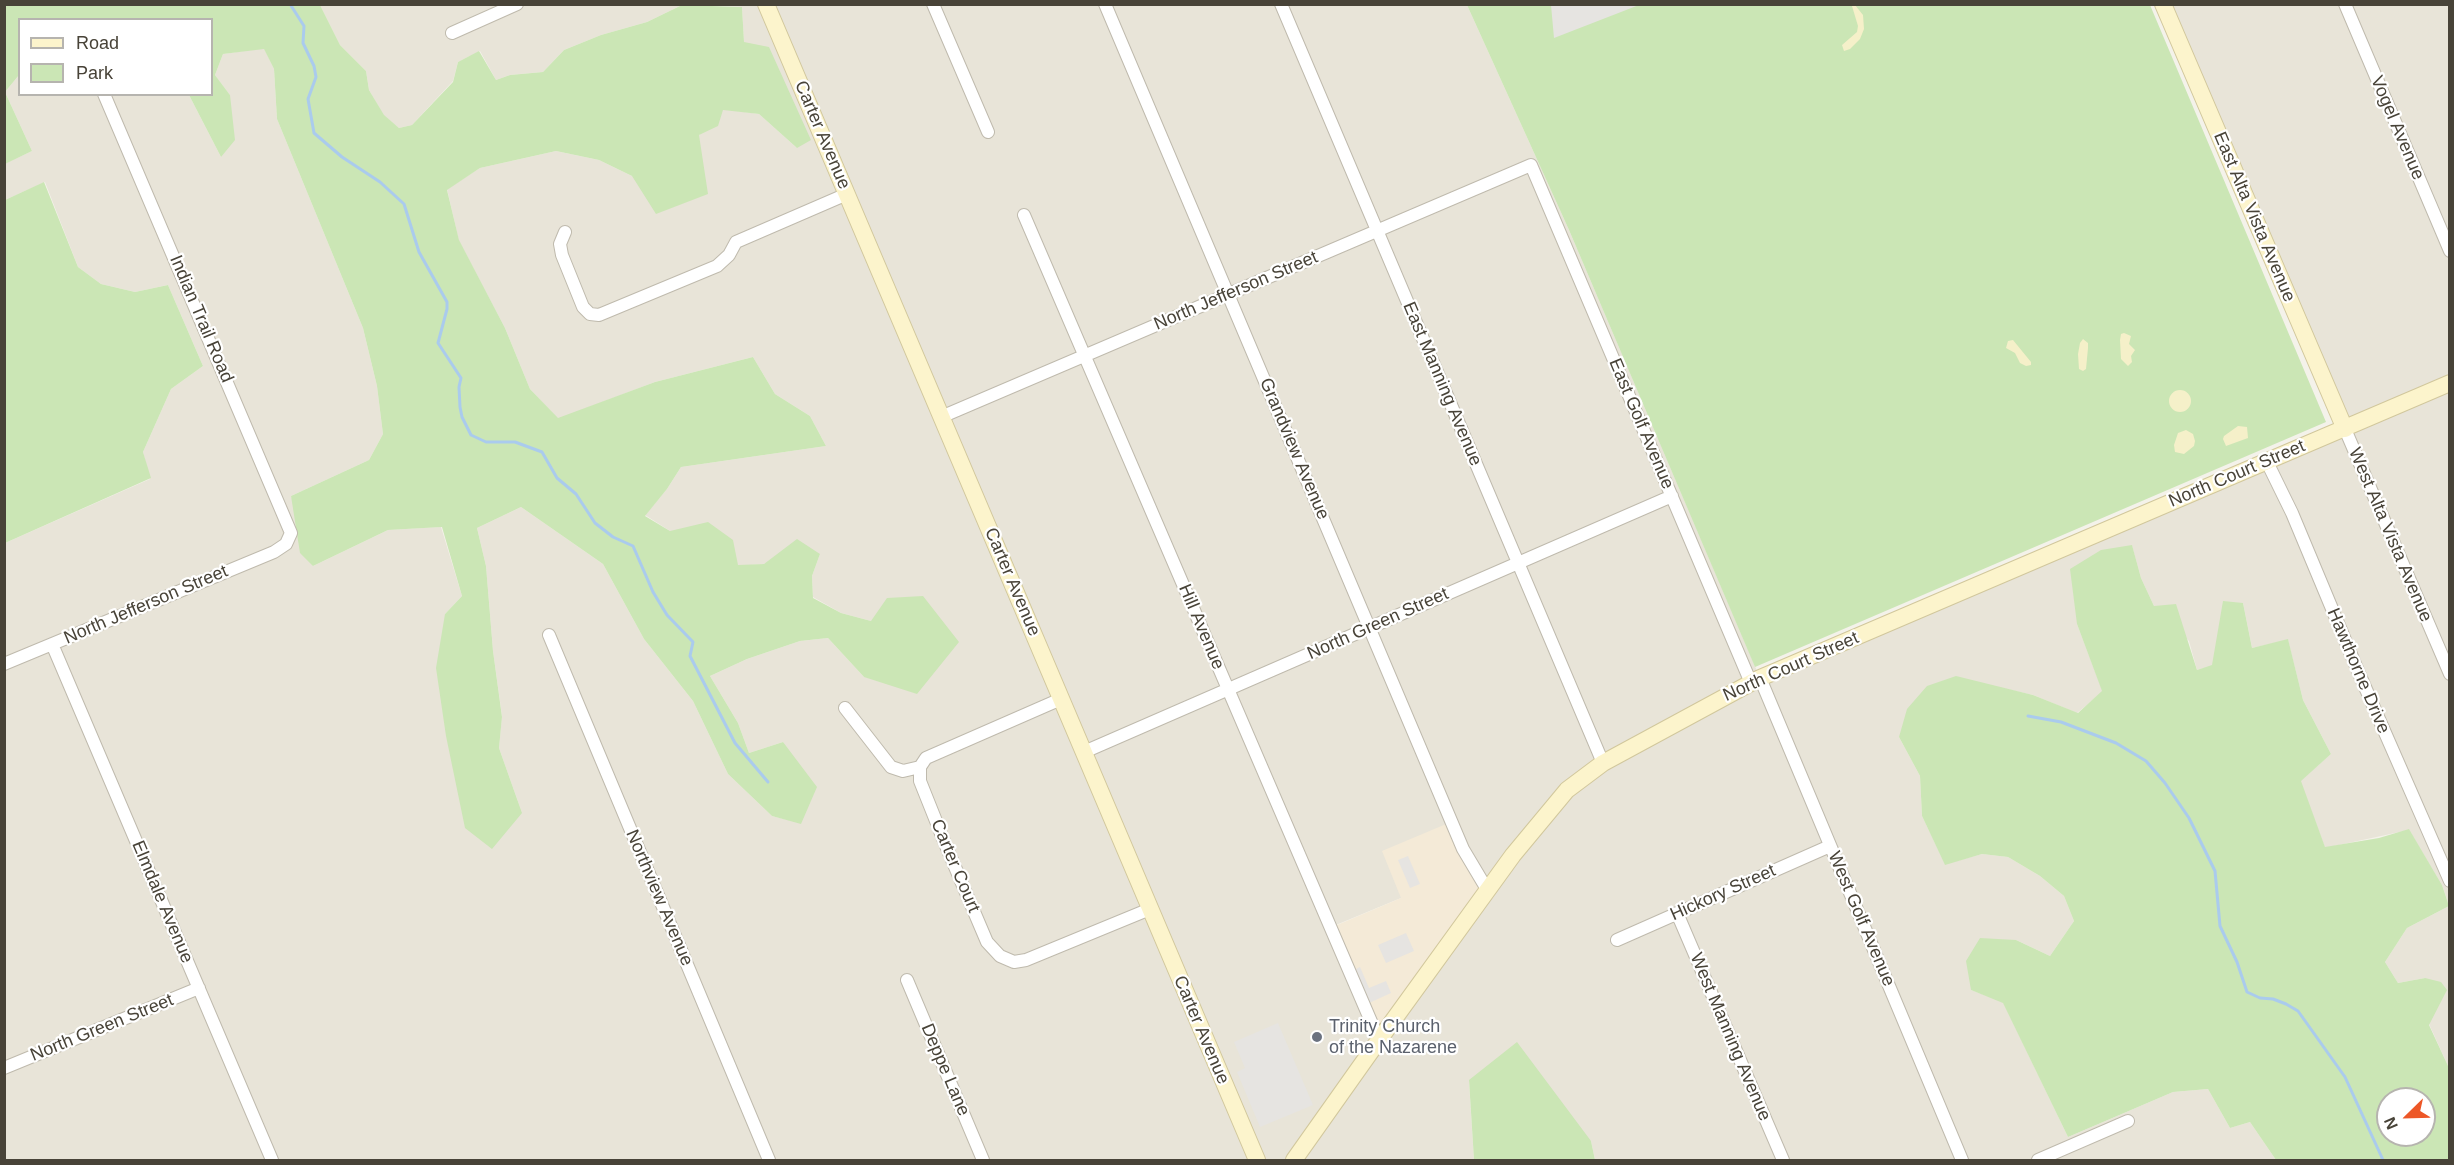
<!DOCTYPE html>
<style>
body{margin:0}
#map{position:relative;width:2454px;height:1165px;overflow:hidden;background:#f4f2ea;font-family:Arial,sans-serif}
canvas{display:block}
.frame{position:absolute;inset:0;border:6px solid #484338;pointer-events:none}
.legend{position:absolute;left:18px;top:18px;width:195px;height:78px;box-sizing:border-box;background:#fff;border:2px solid #b6b4af;margin:0;padding:8px 10px;list-style:none;font-size:18px;color:#484338}
.legend li{display:flex;align-items:center;gap:12px;height:30px}
.legend b{width:30px;border:2px solid #b6b4af}
.north{position:absolute;left:2376px;top:1087px;width:60px;height:60px;box-sizing:border-box;background:#fff;border:2px solid #b6b4af;border-radius:50%;rotate:247deg;font-size:16px;font-weight:700;line-height:24px;text-align:center;color:#484338}
.north::after{content:'';display:block;margin:auto;width:21px;height:27px;background:#ed5727;clip-path:polygon(50% 0,100% 100%,50% 72%,0 100%)}
</style>
<div id="map">
<canvas width="2454" height="1165"></canvas>
<div class="frame"></div>
<ul class="legend">
<li><b style="height:8px;background:#fcf4cc"></b>Road</li>
<li><b style="height:16px;background:#cbe6b5"></b>Park</li>
</ul>
<div class="north">N</div>
</div>
<script>
const ctx = document.querySelector('canvas').getContext('2d');
ctx.lineJoin = 'round';
function fillPath(path, color) { ctx.fillStyle = color; ctx.fill(path, 'evenodd'); }
const toPath = rows => new Path2D(rows.map(r => 'M' + r).join(''));
function strokePath(path, color, width, dash) { ctx.strokeStyle = color; ctx.lineWidth = width; ctx.lineCap = dash ? 'butt' : 'round'; ctx.setLineDash(dash || []); ctx.stroke(path); }
function write(font, color, halo, rows, align = 'center') {
  ctx.font = font + ' Arial,sans-serif'; ctx.lineWidth = 4.5; ctx.setLineDash([]); ctx.textBaseline = 'middle'; ctx.strokeStyle = halo; ctx.fillStyle = color; for (const [text, x, y, turn = 0] of rows) {
    ctx.save(); ctx.translate(x, y); ctx.rotate((+turn || 0) * Math.PI / 180); ctx.textAlign = isNaN(turn) ? turn : align; if (halo) ctx.strokeText(text, 0, 0); ctx.fillText(text, 0, 0); ctx.restore();
  }
}
const residential = toPath([
 [320,5,682,5,647,22,601,35,564,50,543,72,510,75,496,80,480,51,458,62,453,81,412,125,399,128,384,116,369,90,366,71,340,45],
 [707,5,1467,5,1569,230,1760,678,2344,429,2163,5,2449,5,2449,1068,2429,1024,2425,978,2398,983,2385,962,2407,928,2449,906,2442,885,2409,830,2325,848,2300,781,2331,754,2303,700,2288,640,2252,648,2243,603,2212,666,2197,670,2189,641,2154,606,2141,578,2132,546,2077,624,2103,692,2077,713,2033,695,1997,687,1899,737,1920,776,1922,816,1945,864,1982,854,2008,857,2040,876,2064,896,2074,921,2050,956,2016,940,1971,990,2003,1002,2068,1137,2173,1092,2208,1089,2230,1128,2250,1122,2276,1160,1595,1160,1591,1141,1469,1081,1474,1160,5,1160,5,543,150,479,143,452,171,389,203,366,168,285,135,292,101,284,78,267,45,182,5,200,4,164,32,151,5,92,19,75,20,94,189,95,221,157,230,95,215,75,223,54,264,48,274,69,277,119,363,328,377,386,383,434,369,460,291,496,313,566,388,530,441,527,462,596,445,614,522,813,499,748,502,716,493,651,486,566,477,528,521,507,603,564,644,639,693,701,728,774,772,816,801,823,783,742,749,753,738,723,710,676,747,659,800,641,828,638,864,677,871,621,841,613,813,597,812,576,820,554,764,564,738,566,670,531,645,515,667,489,681,467,826,446,810,416,775,394,753,357,655,382,558,419,530,389,505,328,459,241,447,189,480,168,556,151,599,160,632,176,699,135,723,109,759,114,797,148,744,43,742,7],
 [1401,898,1378,1039,1331,927]
]);
const commercial = toPath([
 [1451,822,1488,891,1379,1040,1330,928,1401,898,1382,851]
]);
const green = toPath([
 [4,5,320,5,340,45,366,71,369,90,384,115,399,128,412,125,453,82,458,62,479,51,496,80,510,75,543,72,564,50,601,35,647,22,682,5,742,7,744,42,769,47,811,140,797,148,759,114,723,110,718,126,699,135,708,194,656,214,632,176,599,160,556,151,480,168,447,190,459,240,505,328,530,389,558,418,655,382,753,357,775,394,810,416,826,446,681,467,667,489,645,516,670,531,708,522,733,540,738,565,764,564,797,539,820,554,812,576,813,598,841,613,871,621,887,598,923,596,959,642,917,694,864,677,828,638,800,641,747,659,710,676,738,723,749,753,783,742,817,787,801,824,772,816,728,774,693,701,644,639,603,564,521,507,477,528,486,566,493,651,502,717,499,748,522,813,492,849,465,828,446,736,436,668,445,614,462,596,442,527,388,530,313,566,300,553,291,496,369,460,383,434,377,386,363,328,277,119,274,69,264,49,223,54,215,75,230,95,235,140,221,157,189,95,212,94,212,20,20,20,19,75,5,92,32,151,5,164],
 [1467,5,2150,5,2326,422,1755,667,1569,230],
 [44,182,78,267,101,284,135,292,168,285,203,366,171,389,143,452,151,478,5,543,5,200],
 [2132,545,2141,578,2154,606,2176,604,2197,670,2212,665,2223,601,2243,603,2252,648,2288,639,2303,700,2331,754,2301,781,2325,847,2379,838,2409,829,2442,885,2449,906,2407,928,2385,962,2398,983,2425,978,2441,982,2447,990,2429,1025,2449,1068,2449,1160,2276,1160,2250,1122,2230,1128,2208,1089,2173,1092,2068,1137,2003,1003,1971,990,1966,961,1980,938,2016,940,2050,956,2074,921,2064,896,2040,876,2008,857,1982,854,1945,865,1922,816,1920,776,1899,737,1907,709,1927,686,1956,676,2033,695,2078,713,2102,691,2077,624,2070,569,2101,550],
 [2388,1099,2424,1099,2424,1135,2388,1135],
 [1517,1042,1591,1141,1595,1160,1474,1160,1469,1080]
]);
const sand = toPath([
 [1855,5,1863,15,1864,29,1860,39,1850,49,1844,51,1842,45,1857,32,1858,26,1852,6],
 [2124,333,2131,336,2129,344,2135,350,2131,356,2132,362,2128,366,2121,359,2120,340,2121,334],
 [2083,339,2088,343,2088,348,2086,369,2083,371,2079,369,2078,354,2080,343],
 [2013,340,2031,362,2031,365,2026,366,2020,363,2015,353,2006,348,2008,341],
 '2169 401a11 11 0 1 1 22 0a11 11 0 1 1-22 0Z',
 [2238,426,2247,427,2248,438,2226,446,2223,439,2224,436],
 [2186,430,2193,434,2195,441,2194,446,2184,454,2175,452,2174,445,2178,433]
]);
const parking = toPath([
 [1551,5,1551,4,1639,5,1554,38],
 [1408,856,1420,884,1410,888,1398,860],
 [1406,933,1414,951,1386,963,1378,945],
 [1360,967,1369,988,1386,981,1391,993,1369,1003,1354,970],
 [1278,1023,1313,1105,1260,1127,1237,1072,1245,1068,1234,1042]
]);
const stream = toPath([
 [290,4,304,26,303,43,314,66,316,77,308,99,314,133,342,157,380,182,404,204,419,252,447,302,447,309,438,343,461,378,459,387,460,407,462,417,471,435,486,442,515,442,542,452,557,478,576,494,595,523,613,537,633,546,653,592,667,615,693,642,690,656,735,743,768,782],
 [2028,716,2061,722,2116,743,2146,761,2165,783,2189,818,2215,871,2220,926,2237,962,2247,992,2260,998,2273,999,2286,1004,2298,1011,2345,1077,2383,1160]
]);
const street = toPath([
 [933,4,988,132],
 [1105,4,1463,849,1488,891],
 [1281,4,1603,763],
 [2345,4,2450,251],
 [452,33,517,4],
 [1024,215,1379,1040],
 [565,232,560,244,562,255,583,307,590,314,599,315,717,266,729,255,736,242,847,194],
 [941,417,1531,165,1751,683],
 [2345,429,2450,674],
 [2267,462,2292,513,2358,671,2450,881],
 [549,635,769,1160],
 [52,644,272,1160],
 [4,664,274,552,286,544,291,533,104,94],
 [1760,678,1962,1160],
 [1061,699,926,758,920,767,920,781,944,841,987,942,1000,956,1014,962,1026,960,1150,909],
 [845,708,891,767,903,771,920,767],
 [1084,752,1672,496],
 [1677,913,1783,1160],
 [1617,940,1830,846],
 [907,980,983,1160],
 [4,1068,199,988],
 [2038,1160,2128,1121]
]);
const secondary = toPath([
 [766,4,1257,1160],
 [2163,4,2345,429],
 [1294,1160,1379,1040,1513,855,1567,790,1603,763,1760,678,2450,383]
]);
const markers = [
 [1317,1037,6,"#6b7280"]
];
const streetNames = [
 ["Vogel Avenue",2397,128,67],
 ["Carter Avenue",822,135,67],
 ["East Alta Vista Avenue",2254,217,67],
 ["North Jefferson Street",1236,291,-23],
 ["Indian Trail Road",201,319,67],
 ["East Manning Avenue",1442,384,67],
 ["East Golf Avenue",1641,424,67],
 ["Grandview Avenue",1294,449,67],
 ["North Court Street",2237,474,-23],
 ["West Alta Vista Avenue",2390,535,67],
 ["Carter Avenue",1012,582,67],
 ["North Jefferson Street",146,605,-23],
 ["North Green Street",1378,624,-24],
 ["Hill Avenue",1201,627,67],
 ["North Court Street",1791,667,-24],
 ["Hawthorne Drive",2358,671,67],
 ["Carter Court",955,866,67],
 ["Hickory Street",1723,893,-24],
 ["Northview Avenue",659,898,67],
 ["Elmdale Avenue",162,902,67],
 ["West Golf Avenue",1861,919,67],
 ["North Green Street",102,1028,-22],
 ["Carter Avenue",1201,1030,67],
 ["West Manning Avenue",1730,1037,67],
 ["Deppe Lane",945,1070,67]
];
const worshipNames = [
 ["Trinity Church",1329,1027],
 ["of the Nazarene",1329,1048]
];
fillPath(residential, '#e8e4d8');
fillPath(commercial, '#f4ead7');
fillPath(green, '#cbe6b5');
fillPath(sand, '#f5f0c9');
fillPath(parking, '#e6e4e1');
strokePath(stream, '#aacbed', 3);
strokePath(street, '#bfbaad', 14);
strokePath(secondary, '#d1c79c', 18);
strokePath(street, '#fff', 12);
strokePath(secondary, '#fcf4cc', 16);
for (const [x, y, r, color] of markers) { const dot = new Path2D(); dot.arc(x, y, r, 0, 2 * Math.PI); ctx.fillStyle = color; ctx.fill(dot); strokePath(dot, '#fff', 2); }
write('18px', '#484338', '#fff', streetNames);
write('18px', '#5b616d', '#fff', worshipNames, 'left');
</script>
